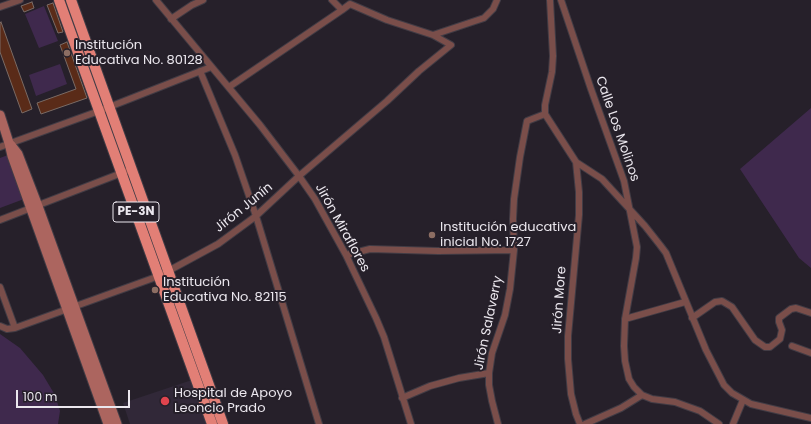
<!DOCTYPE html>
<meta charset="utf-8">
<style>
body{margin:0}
#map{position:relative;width:811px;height:424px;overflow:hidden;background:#26202a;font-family:Poppins,sans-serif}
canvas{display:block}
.scale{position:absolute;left:16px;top:390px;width:114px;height:18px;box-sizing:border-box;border:2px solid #ebe7ee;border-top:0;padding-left:5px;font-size:12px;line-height:14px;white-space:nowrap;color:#ebe7ee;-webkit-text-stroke:3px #26202a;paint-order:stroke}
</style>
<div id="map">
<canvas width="811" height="424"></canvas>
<div class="scale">100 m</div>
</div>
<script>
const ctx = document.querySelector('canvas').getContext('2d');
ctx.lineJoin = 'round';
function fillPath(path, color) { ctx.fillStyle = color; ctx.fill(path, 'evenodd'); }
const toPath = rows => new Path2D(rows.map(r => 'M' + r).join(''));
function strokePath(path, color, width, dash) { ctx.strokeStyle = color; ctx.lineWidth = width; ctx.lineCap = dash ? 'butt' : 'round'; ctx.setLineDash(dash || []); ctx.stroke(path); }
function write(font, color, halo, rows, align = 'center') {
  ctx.font = font + ' Poppins,sans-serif'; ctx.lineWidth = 4; ctx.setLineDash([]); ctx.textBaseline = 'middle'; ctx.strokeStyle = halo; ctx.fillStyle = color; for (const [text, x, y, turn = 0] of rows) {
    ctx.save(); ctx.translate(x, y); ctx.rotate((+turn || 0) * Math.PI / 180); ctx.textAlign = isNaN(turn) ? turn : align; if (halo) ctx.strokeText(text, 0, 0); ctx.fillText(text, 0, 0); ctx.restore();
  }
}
const built = toPath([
 [192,380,211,424,130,424,123,403]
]);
const green = toPath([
 [44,6,58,41,39,48,25,14],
 [60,64,67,84,36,96,29,75],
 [811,108,811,268,799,258,740,169],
 [8,155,24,199,0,208,0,158],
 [0,334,20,348,43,375,55,395,60,411,58,424,0,424]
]);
const building = toPath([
 [32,2,34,8,24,12,21,6,32,2],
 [53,3,63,32,58,33,47,5,53,3],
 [1,22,32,109,22,113,0,52,0,23,1,22],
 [67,42,87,98,41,114,37,103,76,89,60,45,67,42]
]);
const minor = toPath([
 [156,0,260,125,299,176,315,199,346,255,376,318,384,337,411,424],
 [550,0,553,56,552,72,545,105,545,114,576,162,579,192,579,215,568,336,568,359,571,394,576,414,580,424],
 [561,0,591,89,624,181,637,247,636,258,625,319,624,346,625,361,629,379,634,387,642,395,652,399,675,402,686,406,700,411,719,424],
 [0,7,20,0],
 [171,19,192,5,203,0],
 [433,35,484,18,493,9,497,0],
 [200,71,235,155,256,216,319,424],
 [229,87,342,10],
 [0,147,99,111,211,67],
 [576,162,602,179,645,226,660,245,666,253,706,350,724,385,732,393,751,404,811,418],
 [0,220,132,169],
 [346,255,370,249,438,251,514,250],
 [0,287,15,328],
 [692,318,715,302,722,301,732,307,755,340,765,347,770,347,780,339,782,330,779,322,779,318,791,309,796,308,811,313],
 [625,319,685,302],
 [0,326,7,329,15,328,159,276,218,244,256,216,299,176,387,101,419,71,451,45,433,35,387,20,350,4,342,10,332,0],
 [792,346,811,353],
 [402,398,430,386,459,378,489,373],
 [498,424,492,401,489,385,489,373,492,353,505,315,510,289,514,250,513,219,514,199,520,157,527,121,545,114],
 [585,424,621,408,642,395],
 [733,424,743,400]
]);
const secondary = toPath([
 [0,115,9,143,12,156,108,424],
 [11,145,18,154,38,206,117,424]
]);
const trunk = toPath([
 [59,0,212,424],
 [71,0,223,424]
]);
const markers = [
 [67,53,4,"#8d6e63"],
 [432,235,4,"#8d6e63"],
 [155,290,4,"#8d6e63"],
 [165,401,5,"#e0444e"]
];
const shields = [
 [136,212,46]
];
const shieldNames = [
 ["PE-3N",136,212]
];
const poiNames = [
 ["Institución",75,46],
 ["Educativa No. 80128",75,61],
 ["Institución educativa",440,228],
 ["inicial No. 1727",440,243],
 ["Institución",163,283],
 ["Educativa No. 82115",163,298],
 ["Hospital de Apoyo",174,394],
 ["Leoncio Prado",174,409]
];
const streetNames = [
 ["Calle Los Molinos",617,129,71],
 ["Jirón Junín",244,208,-39],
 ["Jirón Miraflores",342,228,61],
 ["Jirón More",560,300,-86],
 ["Jirón Salaverry",489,323,-78]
];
fillPath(built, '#312838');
fillPath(green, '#3f294d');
fillPath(building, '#5a2b18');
strokePath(building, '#7a6b65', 1);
strokePath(minor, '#423c45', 8);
strokePath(secondary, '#423c45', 11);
strokePath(trunk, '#423c45', 12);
strokePath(minor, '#7a4e4a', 6);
strokePath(secondary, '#ac655f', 9);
strokePath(trunk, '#e27f76', 10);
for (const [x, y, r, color] of markers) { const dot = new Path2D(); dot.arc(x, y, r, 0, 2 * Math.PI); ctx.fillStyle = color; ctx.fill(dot); strokePath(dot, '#26202a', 1.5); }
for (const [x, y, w] of shields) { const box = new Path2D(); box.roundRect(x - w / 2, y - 10, w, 20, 3); ctx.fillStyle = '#26202a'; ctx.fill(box); strokePath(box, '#ebe7ee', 1); }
write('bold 12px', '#ebe7ee', null, shieldNames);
write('13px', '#ebe7ee', '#26202a', poiNames, 'left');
write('13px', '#ebe7ee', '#26202a', streetNames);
</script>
